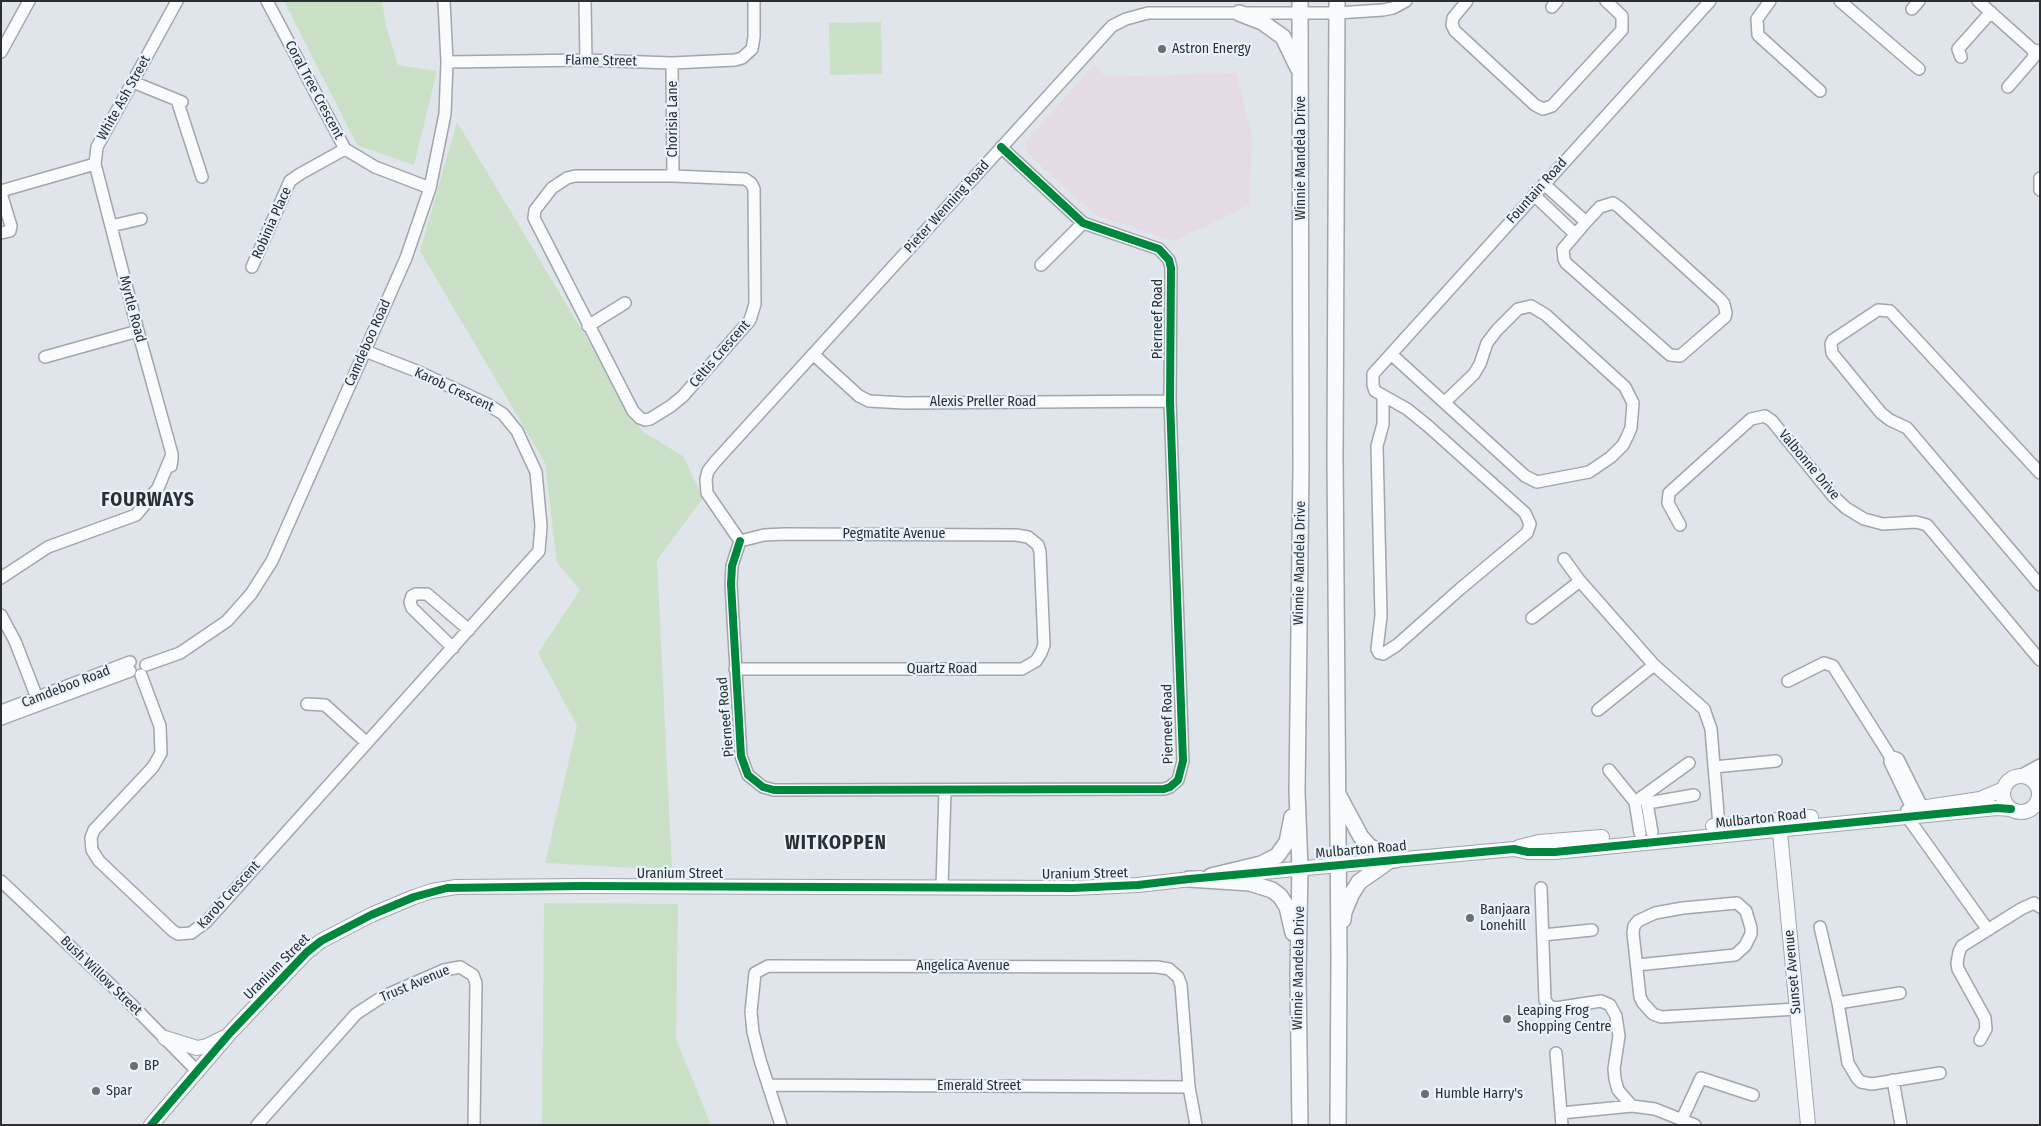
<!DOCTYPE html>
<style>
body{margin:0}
#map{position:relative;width:2041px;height:1126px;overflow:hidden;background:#dfe5ea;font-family:"Fira Sans Condensed",sans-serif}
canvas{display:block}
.frame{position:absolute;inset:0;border:2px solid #2b2f32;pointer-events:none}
</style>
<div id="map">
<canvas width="2041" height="1126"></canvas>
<div class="frame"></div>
</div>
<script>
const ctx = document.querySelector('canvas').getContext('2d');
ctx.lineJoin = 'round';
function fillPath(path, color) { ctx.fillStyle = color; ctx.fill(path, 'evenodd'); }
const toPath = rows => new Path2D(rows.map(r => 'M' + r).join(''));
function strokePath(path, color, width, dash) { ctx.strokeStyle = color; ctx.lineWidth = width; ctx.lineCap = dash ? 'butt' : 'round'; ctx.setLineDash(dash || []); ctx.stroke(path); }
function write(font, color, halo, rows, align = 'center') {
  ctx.font = font + ' "Fira Sans Condensed",sans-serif'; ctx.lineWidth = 4.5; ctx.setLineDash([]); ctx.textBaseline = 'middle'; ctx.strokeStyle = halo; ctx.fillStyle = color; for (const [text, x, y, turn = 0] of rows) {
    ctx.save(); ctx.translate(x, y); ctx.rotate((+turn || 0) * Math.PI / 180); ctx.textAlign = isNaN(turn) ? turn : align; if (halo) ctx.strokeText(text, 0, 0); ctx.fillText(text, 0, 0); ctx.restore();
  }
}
const commercial = toPath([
 [1094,65,1106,77,1236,73,1252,136,1249,205,1174,241,1096,215,1028,154,1025,142]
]);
const green = toPath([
 [284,1,382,1,386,26,398,65,437,71,414,165,357,145],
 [881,22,882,74,830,75,829,23],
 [457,122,643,432,683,456,703,498,657,560,672,870,545,863,577,726,538,653,580,590,557,563,545,463,420,251],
 [544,903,678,904,676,1039,711,1125,542,1125]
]);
const minor = toPath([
 [267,1,345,149,375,167,430,188],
 [585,1,586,60],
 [1467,1,1453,18,1452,25,1455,31,1535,105,1543,109,1552,106,1622,30,1622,16,1606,1],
 [1770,1,1757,19,1758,35,1820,91],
 [1840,1,1919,69],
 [1978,1,2033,50,2040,51],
 [1552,7,1557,1],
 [1912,9,1919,1],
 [1,52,29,1],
 [1961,57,1958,49,1991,12],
 [447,62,586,60,672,63,735,60,742,58,752,49,754,37,754,1],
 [672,63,673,176],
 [133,82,182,102],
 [2008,87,2034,57,2033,50],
 [177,100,202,177],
 [95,164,138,331,172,454,172,459,171,466,172,454],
 [575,176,673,176,745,179,751,183,754,189,755,304,750,320,683,396,671,406,650,419,645,420,640,418,633,411,534,218,535,210,552,188,567,178,575,176],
 [2040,178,2040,190],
 [1544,184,1586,222],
 [1,191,95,164,97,147,177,1],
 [1,193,11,226,10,231,1,233],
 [1534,195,1575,234],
 [1613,203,1619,207,1720,299,1724,304,1726,313,1725,317,1680,356,1670,355,1566,263,1564,259,1563,249,1586,222,1600,207,1613,203],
 [111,226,141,219],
 [1041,265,1083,223],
 [252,267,290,181,300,174,345,149],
 [588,326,625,303],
 [813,354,859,396,869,401,904,403,1170,401],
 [1391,354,1525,476,1537,482,1589,472,1611,457,1623,445,1627,437,1631,428,1633,403,1625,387,1546,315,1531,306,1518,309,1497,330,1487,343,1480,364,1474,374,1445,402],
 [45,357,138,331],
 [1383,397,1383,424,1377,446,1381,616,1377,649,1379,653,1383,654,1397,645,1460,589,1527,533,1530,524,1525,513,1428,426,1407,409,1375,391,1373,385,1373,374,1710,1],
 [2040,473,1890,311,1878,310,1833,340,1831,344,1832,353,1881,413,1890,420,1907,428,2040,585],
 [1680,525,1668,503,1669,493,1751,419,1765,416,1772,421,1833,496,1846,508,1864,519,1883,524,1916,522,1927,525,2040,660],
 [740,541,732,566,731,584,741,756,748,775,763,787,774,790,787,790,1164,789,1170,787,1178,780,1183,761,1170,401,1171,268,1169,260,1159,249,1083,223,1001,147],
 [740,541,707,493,706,479,708,471,715,462,1112,26,1126,19,1148,13,1337,13,1383,10,1393,8,1406,1],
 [1564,559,1580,581,1654,665,1704,709,1711,729,1719,826],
 [1,578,48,547,136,515,158,488,171,457],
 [1,615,15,641,39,703],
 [1532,618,1580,581],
 [453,648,412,608,410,602,412,596,416,594,427,594,469,630],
 [146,665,180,653,227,621,251,594,272,561,406,258,430,188,445,114,447,62,444,1],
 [735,669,1022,669,1036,661,1041,653,1044,645,1040,552,1038,545,1028,537,1016,535,785,534,764,535,740,541],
 [141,675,160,726,161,753,153,767,94,830,91,838,92,850,99,861,173,931,178,934,191,933,206,922,539,551,541,526,536,472,517,431,503,414,487,404,419,372,365,351],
 [1788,681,1824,663,1833,666,1890,756,1890,762,1912,808],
 [307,704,325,705,367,743],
 [1598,710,1654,665],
 [1,711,130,662],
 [1,719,130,671],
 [1890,756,1898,759,1922,807],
 [1714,767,1776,761],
 [1609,770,1635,802,1640,833],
 [2020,776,2040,765],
 [2037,786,2040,776],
 [1646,797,1652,832],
 [1635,802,1689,763],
 [1648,803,1694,795],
 [1907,810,1908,818,1988,930],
 [1,881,130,1003,198,1072],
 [942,887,945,791],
 [1541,888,1545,1000,1549,1006,1555,1008,1601,1001,1610,1005,1616,1016,1619,1036,1614,1069,1615,1079,1618,1090,1632,1106],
 [1820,927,1838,1003,1848,1063,1857,1078,1861,1082,1872,1084,1940,1073],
 [1543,935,1592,930],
 [1637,965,1735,955,1745,946,1751,934,1751,928,1746,911,1737,903,1683,908,1655,913,1638,921,1634,926,1633,933,1640,997,1643,1003,1653,1014,1661,1017,1797,1009],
 [1838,1003,1900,993],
 [1980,1040,1986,1029,1985,1018,1958,969,1957,963,1959,952,1962,946,2021,909,2034,903,2040,907],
 [1556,1053,1562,1125],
 [1893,1080,1901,1125],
 [769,1085,1189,1087],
 [1561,1113,1632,1106,1655,1109,1695,1125],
 [1682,1119,1701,1078,1753,1095],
 [257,1125,356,1014,382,997,444,970,460,967,473,975,476,983,474,1125],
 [781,1125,760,1060,753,1032,751,1012,755,973,768,966,1157,967,1169,969,1178,977,1181,985,1189,1087,1196,1125]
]);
const tertiary = toPath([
 '2003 794a18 18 0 1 1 36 0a18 18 0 1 1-36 0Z',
 [1927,807,1980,799,2004,789],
 [1779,822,1808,1125],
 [1713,826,1811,817],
 [1519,847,1539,842,1602,837],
 [1241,874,1514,849,1528,852,1555,852,1997,808,2011,809],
 [165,1038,197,1048,207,1046,223,1038],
 [151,1125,230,1033,307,952,321,941,371,915,414,897,432,891,456,887,582,886,1073,888,1138,885,1200,878]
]);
const secondary = toPath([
 [1337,1,1335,458,1339,958,1338,1125],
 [1239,13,1262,22,1283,37,1298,68],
 [1339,796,1361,837,1369,846,1395,860],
 [1211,876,1261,864,1277,856,1287,842,1292,817],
 [1189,879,1250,883,1272,890,1280,896,1287,907,1293,933],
 [1343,920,1344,912,1351,895,1359,882,1389,861],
 [1300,1125,1298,974,1300,868,1297,792,1301,468,1300,1]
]);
const cycleway = toPath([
 [740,541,732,566,731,584,741,756,748,775,763,787,774,790,787,790,1164,789,1170,787,1178,780,1183,761,1170,401,1171,268,1169,260,1159,249,1083,223,1001,147],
 [151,1125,230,1033,307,952,321,941,371,915,414,897,447,888,582,886,1073,888,1138,885,1189,879,1514,849,1528,852,1555,852,1997,808,2011,809]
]);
const markers = [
 [1162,49,5,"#6a6f72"],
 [1470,918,5,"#6a6f72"],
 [1507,1019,5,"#6a6f72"],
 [134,1066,5,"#6a6f72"],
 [96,1091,5,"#6a6f72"],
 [1425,1094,5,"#6a6f72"]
];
const poiNames = [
 ["Astron Energy",1172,49],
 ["Banjaara",1480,910],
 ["Lonehill",1480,926],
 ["Leaping Frog",1517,1011],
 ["Shopping Centre",1517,1027],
 ["BP",144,1066],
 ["Spar",106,1091],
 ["Humble Harry's",1435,1094]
];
const streetNames = [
 ["Flame Street",601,61,1],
 ["Coral Tree Crescent",314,90,62],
 ["White Ash Street",124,98,-61],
 ["Chorisia Lane",673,119,-90],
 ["Winnie Mandela Drive",1301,158,-90],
 ["Fountain Road",1537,191,-48],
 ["Pieter Wenning Road",947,207,-48],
 ["Robinia Place",272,223,-66],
 ["Myrtle Road",132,309,75],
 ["Pierneef Road",1158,319,-90],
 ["Camdeboo Road",368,343,-66],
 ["Celtis Crescent",720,354,-49],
 ["Karob Crescent",454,390,25],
 ["Alexis Preller Road",983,402],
 ["Valbonne Drive",1809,465,50],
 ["Pegmatite Avenue",894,534],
 ["Winnie Mandela Drive",1300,563,-89],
 ["Quartz Road",942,669],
 ["Camdeboo Road",66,687,-21],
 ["Pierneef Road",726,717,-95],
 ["Pierneef Road",1168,724,-91],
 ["Mulbarton Road",1761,819,-6],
 ["Mulbarton Road",1361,850,-5],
 ["Uranium Street",680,874],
 ["Uranium Street",1085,874,-1],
 ["Karob Crescent",229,895,-48],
 ["Angelica Avenue",963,966],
 ["Uranium Street",277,967,-45],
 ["Winnie Mandela Drive",1299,968,-89],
 ["Sunset Avenue",1793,972,-95],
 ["Bush Willow Street",101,976,44],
 ["Trust Avenue",415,984,-23],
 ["Emerald Street",979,1086]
];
const districtNames = [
 ["FOURWAYS",148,501],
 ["WITKOPPEN",836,844]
];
fillPath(commercial, '#e4dbe5');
fillPath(green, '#cae1c8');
strokePath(minor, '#a1a6aa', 14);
strokePath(tertiary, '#a1a6aa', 16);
strokePath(secondary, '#a1a6aa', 18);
strokePath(minor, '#fafbfc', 11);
strokePath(tertiary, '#fafbfc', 14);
strokePath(secondary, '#fafbfc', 15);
strokePath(cycleway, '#00873e', 8);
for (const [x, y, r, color] of markers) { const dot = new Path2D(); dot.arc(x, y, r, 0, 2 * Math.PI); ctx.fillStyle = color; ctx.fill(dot); strokePath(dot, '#e9f3fb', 2); }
write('14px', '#2b2f32', '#e9f3fb', poiNames, 'left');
write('14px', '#2b2f32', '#e9f3fb', streetNames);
ctx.letterSpacing = '1px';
write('bold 19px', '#2b2f32', '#e9f3fb', districtNames);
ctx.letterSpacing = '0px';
</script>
